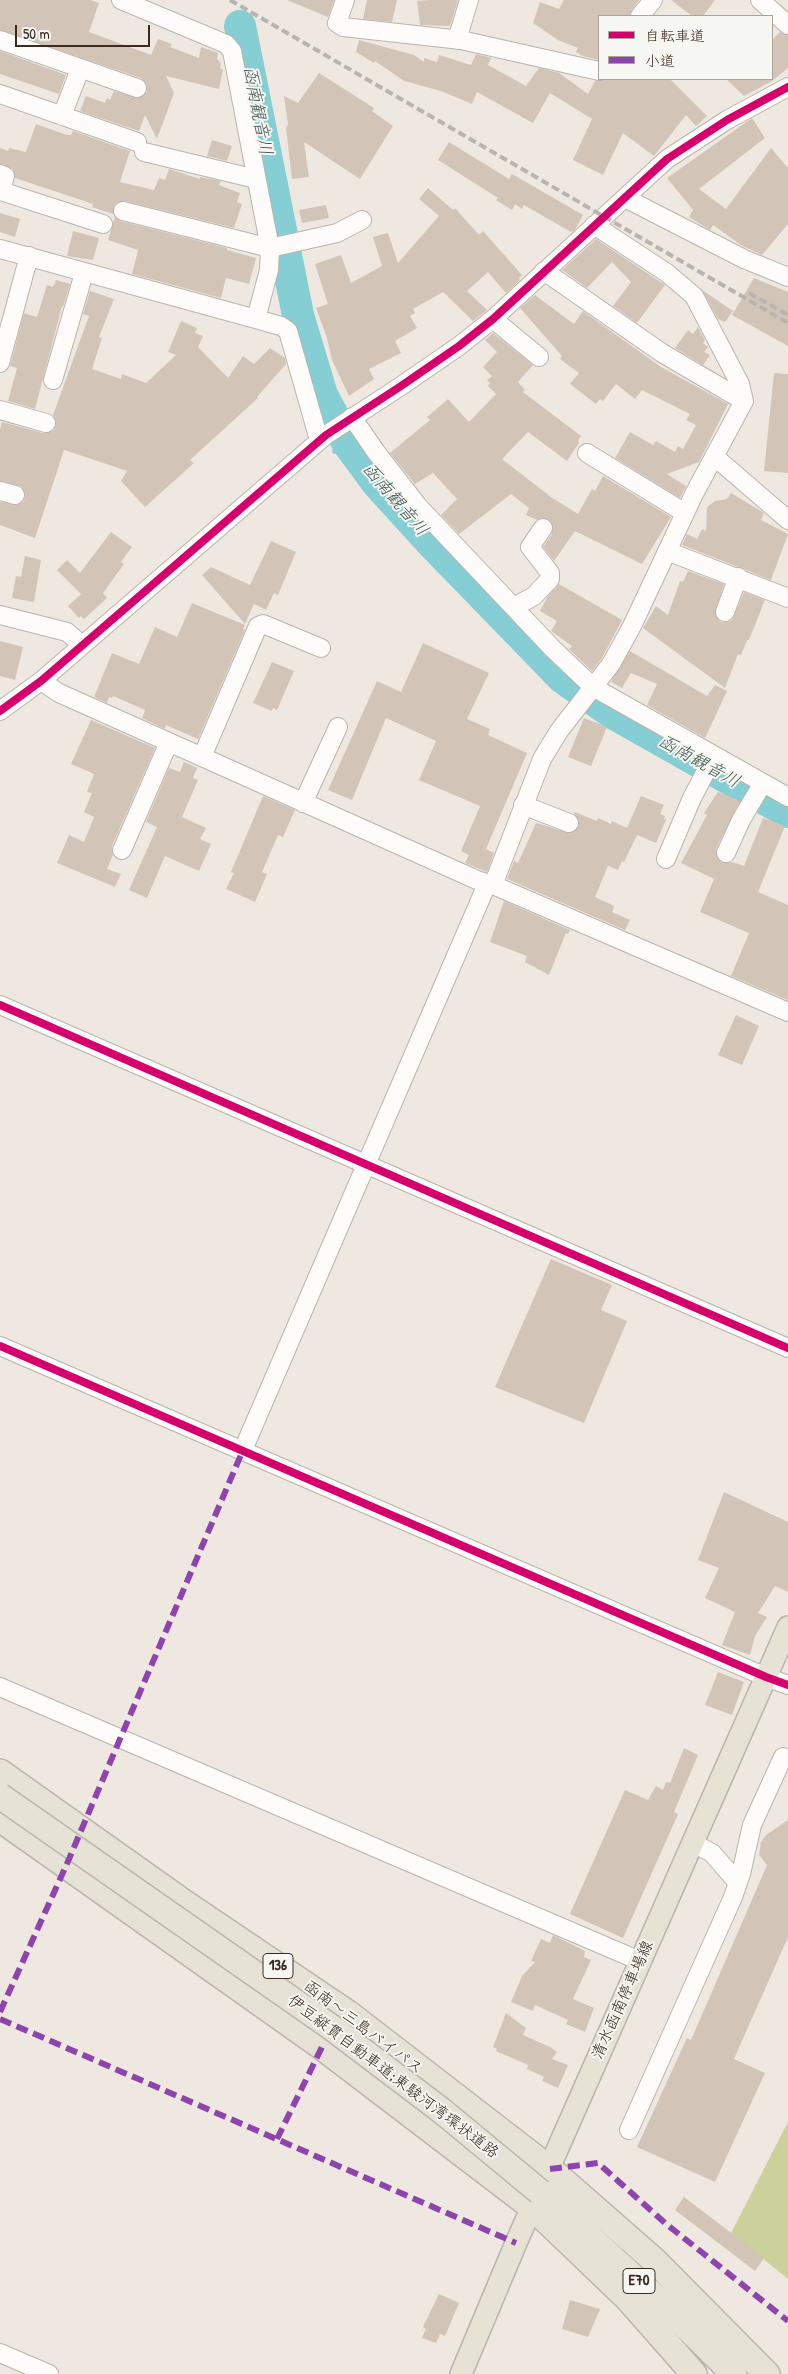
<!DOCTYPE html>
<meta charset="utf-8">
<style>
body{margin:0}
#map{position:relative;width:788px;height:2374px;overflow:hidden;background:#efe8e0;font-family:"Patrick Hand","Klee One",sans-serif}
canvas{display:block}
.legend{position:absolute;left:598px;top:15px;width:175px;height:65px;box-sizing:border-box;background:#f6f6f2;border:1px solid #aba49d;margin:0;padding:6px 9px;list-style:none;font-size:15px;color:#3b2a1e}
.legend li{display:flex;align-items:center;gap:10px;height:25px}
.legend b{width:25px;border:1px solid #aba49d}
.scale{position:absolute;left:15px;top:25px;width:135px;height:22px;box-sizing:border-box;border:2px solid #3b2a1e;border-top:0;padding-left:6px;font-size:15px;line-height:18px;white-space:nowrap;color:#3b2a1e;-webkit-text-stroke:4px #f6f6f2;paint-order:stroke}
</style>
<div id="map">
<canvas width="788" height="2374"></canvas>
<ul class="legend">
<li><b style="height:6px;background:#d6006c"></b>自転車道</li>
<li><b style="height:6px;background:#8e44ad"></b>小道</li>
</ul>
<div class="scale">50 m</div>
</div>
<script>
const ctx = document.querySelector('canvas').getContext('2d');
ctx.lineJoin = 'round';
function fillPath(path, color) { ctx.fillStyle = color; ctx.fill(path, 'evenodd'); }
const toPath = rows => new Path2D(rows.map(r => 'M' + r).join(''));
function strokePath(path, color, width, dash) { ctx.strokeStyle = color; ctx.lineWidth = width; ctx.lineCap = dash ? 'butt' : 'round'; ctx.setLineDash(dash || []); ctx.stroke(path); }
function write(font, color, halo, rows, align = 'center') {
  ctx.font = font + ' "Patrick Hand","Klee One",sans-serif'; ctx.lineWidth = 4; ctx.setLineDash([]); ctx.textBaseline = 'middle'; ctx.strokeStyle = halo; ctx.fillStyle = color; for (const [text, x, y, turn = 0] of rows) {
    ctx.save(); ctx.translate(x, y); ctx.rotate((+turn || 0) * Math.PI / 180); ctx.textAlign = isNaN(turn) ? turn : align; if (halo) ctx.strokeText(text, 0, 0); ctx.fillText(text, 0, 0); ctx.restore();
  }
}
const green = toPath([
 [788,2122,788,2279,731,2233]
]);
const stream = toPath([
 [335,451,347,442]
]);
const river = toPath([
 [240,26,298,315,322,395,347,442,378,484,430,541,563,678,611,712,788,812]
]);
const building = toPath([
 [0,0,90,0,99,3,89,32,151,55,158,39,172,44,170,47,199,58,201,47,218,53,217,59,221,63,220,68,223,70,219,89,166,76,174,93,157,139,145,115,139,131,80,111,86,96,105,103,107,98,110,100,114,91,138,98,147,92,147,86,141,78,0,30],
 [287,0,334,0,328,17],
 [367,0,397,0,392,22,363,19],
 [429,0,458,0,450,26,420,25,417,1],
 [564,0,639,0,632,10,630,16,599,16,599,60,583,56,576,52,578,48,558,40,533,23,540,2,559,9],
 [671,0,715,0,703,16,692,16],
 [780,32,788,35,788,68,772,81,744,96,726,79,772,79,772,40],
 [359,40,414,55,424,62,424,58,437,62,439,55,471,65,476,54,491,58,488,65,526,86,539,68,559,73,588,94,595,81,606,79,670,79,707,116,696,126,686,115,654,156,623,133,603,175,573,160,592,119,550,93,533,123,477,92,472,104,441,91,404,81,375,61,374,63,356,52],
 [0,51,66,75,59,94,0,74],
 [319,73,374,108,372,111,393,126,360,179,304,142,309,177,292,179,286,128,288,124,284,96,298,103],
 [752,118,765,138,699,189,726,209,771,148,788,168,788,224,762,255,741,245,713,225,710,230,689,217,693,210,667,178],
 [36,124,67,135,71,135,73,131,130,151,120,182,154,190,159,178,165,180,169,169,200,179,200,177,221,181,219,185,240,193,237,202,242,204,234,228,125,201,115,204,113,214,92,207,93,204,15,178,13,169,0,164,0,148,8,151,9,148,26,152],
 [212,140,232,146,227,161,207,156],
 [449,142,509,179,512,174,583,215,575,230,571,232,524,205,522,209,515,204,512,210,496,200,498,198,438,160],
 [428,188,453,210,455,208,479,235,483,231,522,275,519,278,520,280,506,293,488,272,467,291,487,310,473,321,443,292,413,309,415,313,410,316,417,328,395,341,401,353,369,369,374,379,349,396,332,360,327,338,316,308,328,304,315,264,341,255,351,283,382,266,373,237,388,233,398,263,439,216,419,199],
 [326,205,329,218,302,223,299,210],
 [0,213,20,219,15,237,0,232],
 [115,217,120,221,227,248,227,250,256,258,249,284,226,278,221,298,132,274,138,250,108,240],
 [73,231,99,238,93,260,67,256],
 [596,239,665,285,637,323,613,306,631,282,612,262,587,288,562,270],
 [754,278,788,292,788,346,732,315],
 [56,280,70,284,63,307,62,306,35,409,8,401,17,368,10,366,24,313,37,317,47,285,53,287],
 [702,290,733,311,725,322,718,319],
 [90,291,114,299,99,337,102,338,92,369,121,379,122,374,146,383,176,355,168,352,181,321,197,328,195,333,203,336,198,347,228,378,243,356,254,364,270,348,285,358,286,364,257,397,258,398,190,460,194,463,145,507,121,481,127,471,64,450,35,538,0,525,0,502,17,505,23,502,25,497,22,487,0,481,0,430,2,422,43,433,54,430,56,421,53,415,89,316,83,314],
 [535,295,574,324,583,311,661,367,728,404,699,462,667,474,686,486,680,498,615,458,630,432,653,445,656,441,675,452,678,446,683,449,696,425,686,420,690,414,642,390,635,399,616,384,603,401,600,399,596,404,570,384,579,373,560,359,562,356,520,308],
 [698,327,705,340,703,343,708,347,704,352,710,355,703,365,675,348,688,330,693,334],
 [493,333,533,365,518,382,525,390,523,392,581,436,578,440,579,443,567,461,528,432,502,459,551,497,578,514,592,489,595,491,603,476,671,517,642,564,575,531,554,561,543,547,552,534,552,523,544,518,537,520,526,515,529,508,511,494,459,534,441,515,457,499,433,473,415,484,390,453,430,420,427,417,448,399,469,422,496,394,488,386,490,383,487,380,492,376,483,367,497,352,485,340],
 [774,373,788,374,788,473,764,471],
 [731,493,764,513,761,520,788,534,771,580,682,545,687,534,697,539,702,529,706,531,707,507,715,501,727,499],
 [111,532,132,547,121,562,124,564,103,593,107,598,84,619,81,616,79,618,68,606,81,594,57,570,67,560,80,573],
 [271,541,296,552,278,595,274,593,266,610,254,604,245,624,202,575,211,567,250,585],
 [25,556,41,560,34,602,12,598,16,576,21,577],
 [688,571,724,584,715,613,721,622,727,622,732,620,744,592,765,600,749,640,747,640,741,655,738,654,725,688,643,628,656,606,668,615,680,581,683,582],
 [559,584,622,620,602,658,592,671,569,649,572,646,551,631,557,621,540,611,548,596],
 [192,603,245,625,243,629,245,630,198,739,166,725,165,729,142,718,145,710,113,696,112,698,109,697,107,703,94,697,112,653,139,664,155,627,177,637],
 [0,641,23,647,15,680,0,676],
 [423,643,489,673,467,719,490,729,488,735,527,753,486,849,494,853,487,872,465,863,469,855,461,851,480,806,419,780,436,741,386,718,352,800,328,790,377,681,401,692],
 [630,651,707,696,715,685,727,691,705,738,647,705,657,684,631,673,622,688,611,682],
 [272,662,294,671,277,710,273,708,272,711,253,703],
 [584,718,607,727,591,766,568,757],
 [91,720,155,748,112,846,113,855,107,869,121,874,115,887,57,863,69,835,84,842,94,817,84,812,92,793,87,792,94,774,71,764],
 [184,762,197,768,193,778,198,780,182,817,206,828,200,839,211,844,199,871,165,856,147,898,129,890,157,827,146,822,169,768,180,772],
 [718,792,740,801,716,849,716,854,721,862,732,862,744,866,763,818,785,826,758,892,788,905,788,1000,731,976,749,933,700,912,714,879,681,863,707,815,704,813],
 [263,796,295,810,283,837,278,835,262,872,267,874,255,902,226,889,234,873,231,872],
 [641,796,664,805,660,814,665,816,664,819,666,820,656,843,637,835,624,862,622,861,618,870,608,866,595,897,614,906,612,912,630,920,625,930,507,879,514,861,518,863,536,823,571,833,579,826,579,821,574,814,575,812,597,821,598,818,611,824,612,821,627,828],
 [504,901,570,930,568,934,566,933,549,975,525,962,527,956,490,942],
 [736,1015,759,1026,742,1065,718,1055],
 [551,1259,612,1285,601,1310,627,1321,584,1423,495,1387],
 [724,1492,788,1522,788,1592,775,1586,758,1613,767,1617,755,1636,750,1655,722,1645,735,1612,705,1598,719,1568,698,1560],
 [718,1672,744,1682,732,1715,705,1705],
 [684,1748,698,1755,674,1812,678,1814,623,1938,570,1914,625,1790,648,1800,656,1786,663,1790,666,1782,670,1783],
 [788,1820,788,1937,734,2059,765,2073,715,2182,637,2147,687,2038,691,2040,767,1865,759,1855,761,1842,766,1835],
 [553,1935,585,1951,584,1957,591,1960,573,1999,594,2008,585,2032,566,2024,568,2020,535,2005,533,2011,511,2002,522,1976,535,1962,531,1961,541,1939,550,1943],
 [506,2013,526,2028,523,2035,550,2047,557,2052,552,2059,568,2065,558,2088,542,2081,544,2077,527,2069,528,2065,496,2051,497,2049,493,2047],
 [684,2197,764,2258,755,2271,675,2210],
 [439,2294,459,2303,445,2336,440,2334,436,2343,422,2338,426,2329,423,2327],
 [570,2300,600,2309,588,2337,562,2329]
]);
const minor = toPath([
 [121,0,226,44,232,51,270,248,269,270,256,319,281,326,288,331,319,440],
 [345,0,337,23,343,27,461,40,599,71],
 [760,0,788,25],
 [640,16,653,0],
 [0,40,137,88],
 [457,40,469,0],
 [0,94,137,142],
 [62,116,80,69],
 [144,152,256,179],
 [0,174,5,176,1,191,103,224],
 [625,198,744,259,788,277],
 [123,211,270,248,337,233,362,220],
 [0,249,256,319],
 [544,271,662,353,744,401],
 [493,319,539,357],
 [0,363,29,256],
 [53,380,84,273],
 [0,410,46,423],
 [352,417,376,452,418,506,553,649,593,687,788,797],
 [587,453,685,513],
 [715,457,788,520],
 [0,491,15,495],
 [667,551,788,598],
 [514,607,534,596,550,579,550,573,530,547,543,528],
 [725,612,738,577],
 [0,615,67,632,82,645],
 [41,681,59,693,477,880,493,885,788,1012],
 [0,711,41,681,326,435,401,386,459,346,493,319,667,159,727,120,788,87],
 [202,757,258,626,263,624,321,648],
 [303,803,338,727],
 [523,805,569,823],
 [122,850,169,742],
 [726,853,741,820,763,783],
 [666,859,692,798,714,756],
 [493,885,542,759,559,731,611,664,632,626,694,494,744,401,740,384,694,296,667,273,594,225],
 [0,1005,788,1348],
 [0,1346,766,1677,788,1685],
 [243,1450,487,884],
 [0,1687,640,1961],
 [693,1843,712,1853,738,1883],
 [629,2130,733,1897,741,1874,752,1825,783,1757,788,1759],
 [0,2353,49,2374]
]);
const major = toPath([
 [461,2374,516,2243,788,1627]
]);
const highway = toPath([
 [0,1772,179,1899,348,2013,550,2169,655,2261,767,2374],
 [0,1819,322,2047,533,2208,628,2299,694,2374],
 [540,2192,662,2303,734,2374]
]);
const rail = toPath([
 [230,0,788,323],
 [749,293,788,315]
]);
const highwayBridge = toPath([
 [0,1796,331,2027,442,2111,540,2192]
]);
const quiet = toPath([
 [0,2012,66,1866,243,1450],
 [0,2019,516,2243],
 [277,2139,322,2047],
 [550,2169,598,2163,665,2223,788,2321]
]);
const cycleway = toPath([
 [0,711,41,681,326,435,401,386,459,346,493,319,667,159,727,120,788,87],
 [0,1005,788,1348],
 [0,1346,766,1677,788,1685]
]);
const shields = [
 [278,1966,30],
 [639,2281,32]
];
const shieldNames = [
 ["136",278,1966],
 ["E70",639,2281]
];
const streetNames = [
 ["清水函南停車場線",623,2000,-66],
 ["函南～三島バイパス",363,2028,37],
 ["伊豆縦貫自動車道;東駿河湾環状道路",393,2077,37]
];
const waterNames = [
 ["函南観音川",257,111,79],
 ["函南観音川",395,500,49],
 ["函南観音川",699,762,29]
];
fillPath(green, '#ccd19b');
strokePath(stream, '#84ced4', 5.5);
strokePath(river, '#84ced4', 32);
fillPath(building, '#d2c5b8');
strokePath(minor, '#bab4ae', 20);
strokePath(major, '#bab4ae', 24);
strokePath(highway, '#bab4ae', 28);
strokePath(minor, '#fdfcfa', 18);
strokePath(major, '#e7e2d6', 21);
strokePath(highway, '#e7e2d6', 25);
strokePath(rail, '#b7b4b1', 4, [8, 4]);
strokePath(highwayBridge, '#bab4ae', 28, []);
strokePath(highwayBridge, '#e7e2d6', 25);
strokePath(quiet, '#8e44ad', 6, [12, 6]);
strokePath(cycleway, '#d6006c', 8);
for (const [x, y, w] of shields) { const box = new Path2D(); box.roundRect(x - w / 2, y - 12.5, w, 25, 4); ctx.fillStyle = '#f6f6f2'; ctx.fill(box); strokePath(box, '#3b2a1e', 1); }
write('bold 15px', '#3b2a1e', null, shieldNames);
write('16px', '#3b2a1e', '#f6f6f2', streetNames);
write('italic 18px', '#435853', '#f6f6f2', waterNames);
</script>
